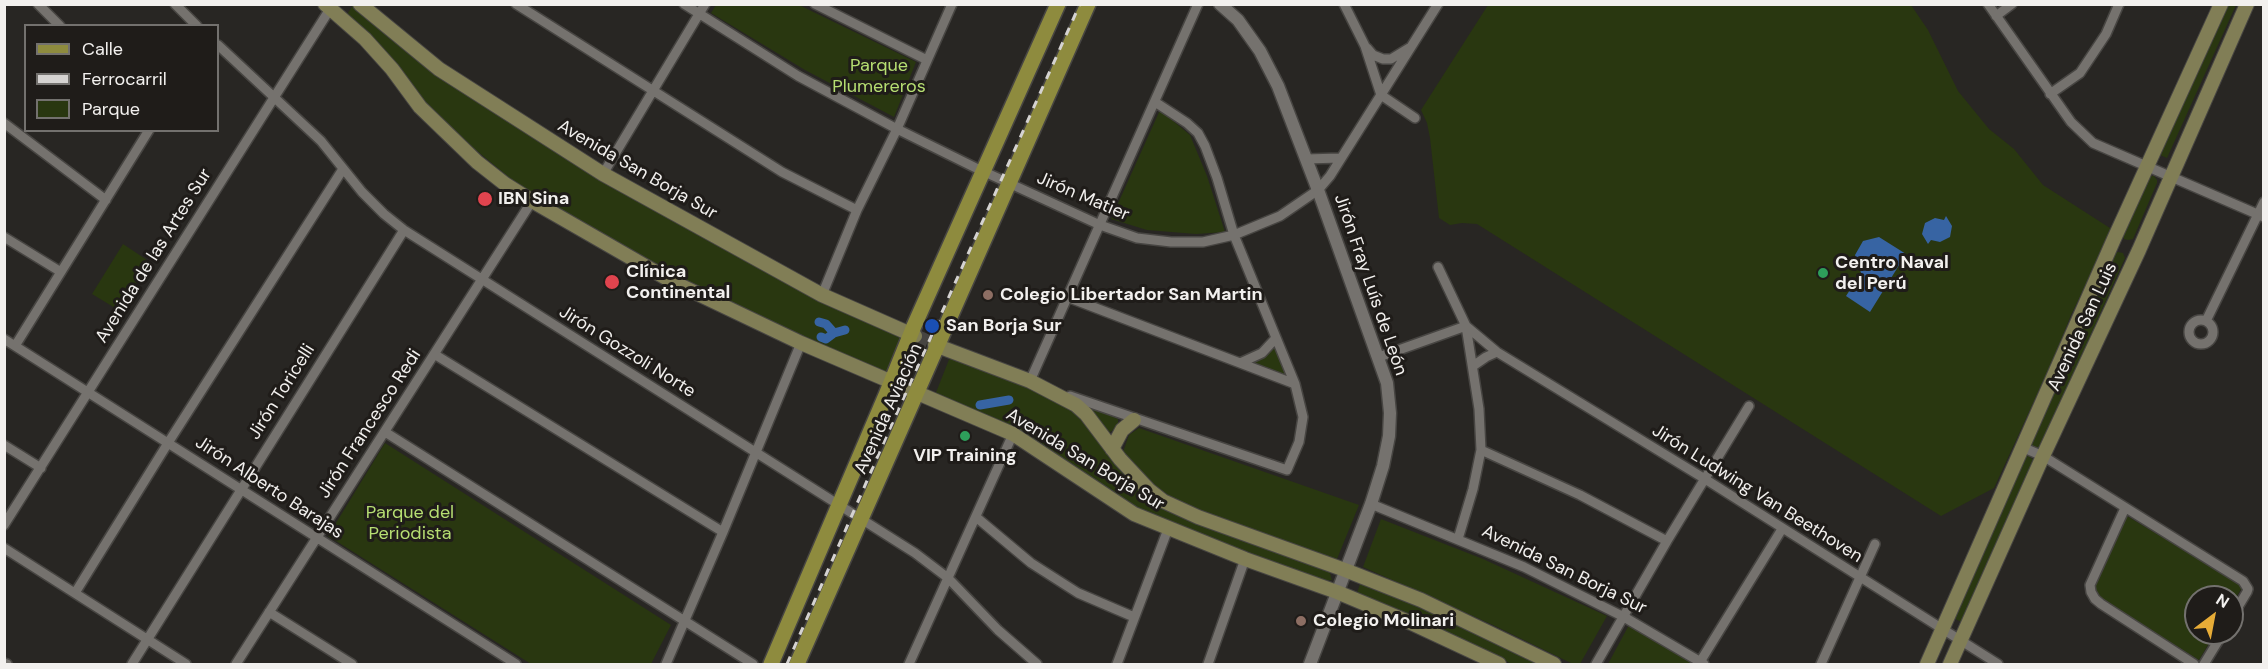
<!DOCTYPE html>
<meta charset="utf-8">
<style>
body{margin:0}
#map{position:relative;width:2268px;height:669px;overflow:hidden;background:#282623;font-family:"DM Sans",sans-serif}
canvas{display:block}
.frame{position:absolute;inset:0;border:6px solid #f2f0ee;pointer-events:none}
.legend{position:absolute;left:24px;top:24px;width:195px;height:108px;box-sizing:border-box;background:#1f1c19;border:2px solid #73716e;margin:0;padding:8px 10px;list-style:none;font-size:18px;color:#f2f0ee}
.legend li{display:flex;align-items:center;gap:12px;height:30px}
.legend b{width:30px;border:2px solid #73716e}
.north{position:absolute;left:2184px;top:585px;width:60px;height:60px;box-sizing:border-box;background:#1f1c19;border:2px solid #73716e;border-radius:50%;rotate:32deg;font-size:16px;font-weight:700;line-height:24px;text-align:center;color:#f2f0ee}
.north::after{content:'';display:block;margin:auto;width:21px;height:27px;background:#e7ac37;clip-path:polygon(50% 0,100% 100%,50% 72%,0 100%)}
</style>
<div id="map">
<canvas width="2268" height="669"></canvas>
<div class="frame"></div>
<ul class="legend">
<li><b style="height:8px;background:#8e8b3e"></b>Calle</li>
<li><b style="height:8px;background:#d5d3d1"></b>Ferrocarril</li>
<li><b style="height:16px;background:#293710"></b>Parque</li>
</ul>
<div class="north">N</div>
</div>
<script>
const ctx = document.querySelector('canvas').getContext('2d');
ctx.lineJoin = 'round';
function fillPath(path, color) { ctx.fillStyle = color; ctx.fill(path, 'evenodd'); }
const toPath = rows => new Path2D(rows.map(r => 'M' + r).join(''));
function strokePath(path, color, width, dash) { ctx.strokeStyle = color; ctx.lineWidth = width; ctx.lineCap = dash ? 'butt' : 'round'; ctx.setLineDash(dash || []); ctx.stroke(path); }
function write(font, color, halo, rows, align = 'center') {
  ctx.font = font + ' "DM Sans",sans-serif'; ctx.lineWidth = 6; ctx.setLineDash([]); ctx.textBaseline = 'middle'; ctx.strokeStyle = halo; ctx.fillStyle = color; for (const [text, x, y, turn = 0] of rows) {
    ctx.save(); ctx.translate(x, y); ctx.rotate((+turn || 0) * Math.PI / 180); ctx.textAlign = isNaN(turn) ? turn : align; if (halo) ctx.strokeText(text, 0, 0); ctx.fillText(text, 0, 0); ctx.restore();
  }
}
const green = toPath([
 [353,5,398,42,713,242,816,299,902,335,886,374,841,357,677,279,516,183,438,119,346,16],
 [716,5,799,5,916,62,894,117,805,70,711,13],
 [1488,5,1911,5,1928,30,1958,91,1989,129,2014,149,2043,185,2113,230,2071,315,2053,360,1994,488,1941,516,1477,224,1462,223,1450,225,1439,218,1430,138,1427,123,1421,110],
 [2225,5,2236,5,2167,158,2160,155,2160,152],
 [1160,110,1190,135,1207,176,1225,232,1196,234,1147,230,1111,219],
 [2150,176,2154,176,2157,180,2157,183,2133,239,2128,240,2124,239,2122,232],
 [123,244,150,262,120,311,92,294],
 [2118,252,2123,253,2125,258,2040,448,2036,450,2031,448,2030,443,2113,253],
 [1276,338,1295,384,1240,363],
 [950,357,1053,396,1077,414,1153,501,1329,570,1332,580,1325,581,1143,513,935,395],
 [1094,408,1118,419,1118,424,1112,431,1107,433,1091,410],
 [1139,428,1359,505,1337,559,1333,559,1187,508,1164,497,1126,457,1123,452,1129,435],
 [385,443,671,625,651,664,531,664,328,536],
 [2027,455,2035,461,1963,623,1952,617],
 [2127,516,2243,586,2232,604,2232,597,2196,597,2196,633,2215,633,2199,660,2100,598,2095,587],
 [1381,519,1483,559,1607,616,1580,664,1573,664,1493,625,1363,567],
 [1361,581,1418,604,1543,664,1512,664,1395,608,1357,593],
 [1629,625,1698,664,1608,664]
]);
const water = toPath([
 [1946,216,1952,226,1950,237,1940,242,1931,240,1928,244,1922,234,1925,223,1935,218,1944,220],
 [1879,237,1906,254,1870,312,1846,296,1861,273,1855,255,1863,241]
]);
const canal = toPath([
 [819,322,826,324,834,333],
 [821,337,826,339,834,333,845,330],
 [980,405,1009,400]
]);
const secondaryTunnel = toPath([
 [915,336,935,345]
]);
const minor = toPath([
 [38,4,60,26],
 [175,4,197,26],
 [516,4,782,172,857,210],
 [684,4,798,76,897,129,976,168,1100,225,1137,238,1171,242,1203,242,1234,235,1280,216,1318,190,1330,176,1438,4],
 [815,4,927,60],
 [1344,4,1365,46,1381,95,1415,118],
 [1988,4,2071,122,2093,143,2264,217],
 [1996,16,2012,4],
 [218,45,321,141,362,192,384,214,404,230,915,553,948,578,998,630,1037,664],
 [1367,48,1373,55,1383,59,1391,59,1409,48],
 [2050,94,2080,73,2106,34,2119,4],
 [4,123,106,200],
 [1306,159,1340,158],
 [603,174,705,4],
 [4,237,61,272],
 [1438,267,1466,326,1479,409,1481,450,1473,489,1458,539],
 [822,295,857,210,897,129,952,4],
 [1067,297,1295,384],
 '2189 332a12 12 0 1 1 24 0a12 12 0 1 1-24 0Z',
 [2206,321,2264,202],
 [4,339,516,664],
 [15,346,149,130],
 [434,354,723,532],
 [1379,357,1466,326,1497,352,1705,479,1998,664],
 [1240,363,1262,353,1276,338],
 [1473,366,1486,357,1497,352],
 [1030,381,1198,4],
 [1070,396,1287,470,1299,442,1303,417,1295,384,1234,235,1217,178,1205,146,1198,133,1187,123,1155,102],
 [385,432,753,664],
 [4,445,41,468],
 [2024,448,2043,456,2243,581,2248,589,2247,592,2232,617],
 [1481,450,1580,495,1667,541],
 [1371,504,1524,567,1624,617,1704,664],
 [2125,508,2090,585,2091,592,2095,599,2101,604,2194,664],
 [976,517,1031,563,1078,593,1134,617],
 [4,525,330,9],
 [4,548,186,664],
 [75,593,168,443,343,169],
 [269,612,352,664],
 [1700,662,1782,529],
 [4,663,7,664],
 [132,664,404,230],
 [236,664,532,201],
 [666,664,723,532,801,343],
 [909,664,1013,434],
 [1117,664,1168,529],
 [1208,664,1245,559],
 [1596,664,1667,541,1749,406],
 [1821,664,1875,544],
 [2204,664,2223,633]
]);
const tertiary = toPath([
 [1220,4,1238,20,1260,51,1278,86,1318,190,1387,383,1390,413,1389,436,1383,466,1371,504,1310,664]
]);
const secondary = toPath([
 [325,4,365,39,392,69,420,107,477,162,505,184,532,201,673,282,801,343,1013,434,1134,514,1245,559,1337,592,1411,623,1499,664],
 [360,4,439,69,603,174,822,295,915,336],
 [935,345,1030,381,1076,405,1086,414,1120,459,1149,490,1163,501,1198,517,1345,570,1421,600,1554,664],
 [1112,449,1122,430,1134,420],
 [1927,664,2114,239,2221,4],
 [1950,664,2043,456,2139,250,2247,4]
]);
const primary = toPath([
 [771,664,886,395,914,326,1058,4],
 [797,664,1088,4]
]);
const rail = toPath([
 [787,664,887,435,1080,4]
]);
const markers = [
 [485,199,8,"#e0444e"],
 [1823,273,6,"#2e9e5b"],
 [612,282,8,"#e0444e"],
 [988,295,6,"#8d6e63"],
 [932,326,8,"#1a4fb4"],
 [965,436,6,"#2e9e5b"],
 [1301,621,6,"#8d6e63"]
];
const parkNames = [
 ["Parque",879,66],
 ["Plumereros",879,87],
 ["Parque del",410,513],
 ["Periodista",410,534]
];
const streetNames = [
 ["Avenida San Borja Sur",637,170,30],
 ["Jirón Matier",1083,197,23],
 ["Avenida de las Artes Sur",154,256,-58],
 ["Jirón Fray Luís de León",1370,285,71],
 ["Avenida San Luis",2083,327,-65],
 ["Jirón Gozzoli Norte",627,352,32],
 ["Jirón Toricelli",282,392,-58],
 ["Avenida Aviación",889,409,-66],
 ["Jirón Francesco Redi",370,424,-57],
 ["Avenida San Borja Sur",1085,460,31],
 ["Jirón Alberto Barajas",269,488,33],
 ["Jirón Ludwing Van Beethoven",1757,494,32],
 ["Avenida San Borja Sur",1564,570,26]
];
const poiNames = [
 ["IBN Sina",498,199],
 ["Centro Naval",1835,263],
 ["del Perú",1835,284],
 ["Clínica",626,272],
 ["Continental",626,293],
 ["Colegio Libertador San Martin",1000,295],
 ["San Borja Sur",946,326],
 ["VIP Training",965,456,"center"],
 ["Colegio Molinari",1313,621]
];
fillPath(green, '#293710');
fillPath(water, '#3764a3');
strokePath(canal, '#3764a3', 9);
strokePath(secondaryTunnel, '#464441', 14, [14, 7]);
strokePath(minor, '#474542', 12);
strokePath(tertiary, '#474542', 15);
strokePath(secondary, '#474542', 16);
strokePath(primary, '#474542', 18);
strokePath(minor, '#75726e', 9);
strokePath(tertiary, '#75726e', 12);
strokePath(secondary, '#817e56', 14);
strokePath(primary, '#8e8b3e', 15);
strokePath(rail, '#d5d3d1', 3, [8, 8]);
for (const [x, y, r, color] of markers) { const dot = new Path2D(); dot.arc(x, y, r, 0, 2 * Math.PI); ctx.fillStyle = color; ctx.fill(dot); strokePath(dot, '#1f1c19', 2); }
write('18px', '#b6de72', '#1f1c19', parkNames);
write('18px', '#f2f0ee', '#1f1c19', streetNames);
write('bold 18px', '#f2f0ee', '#1f1c19', poiNames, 'left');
</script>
